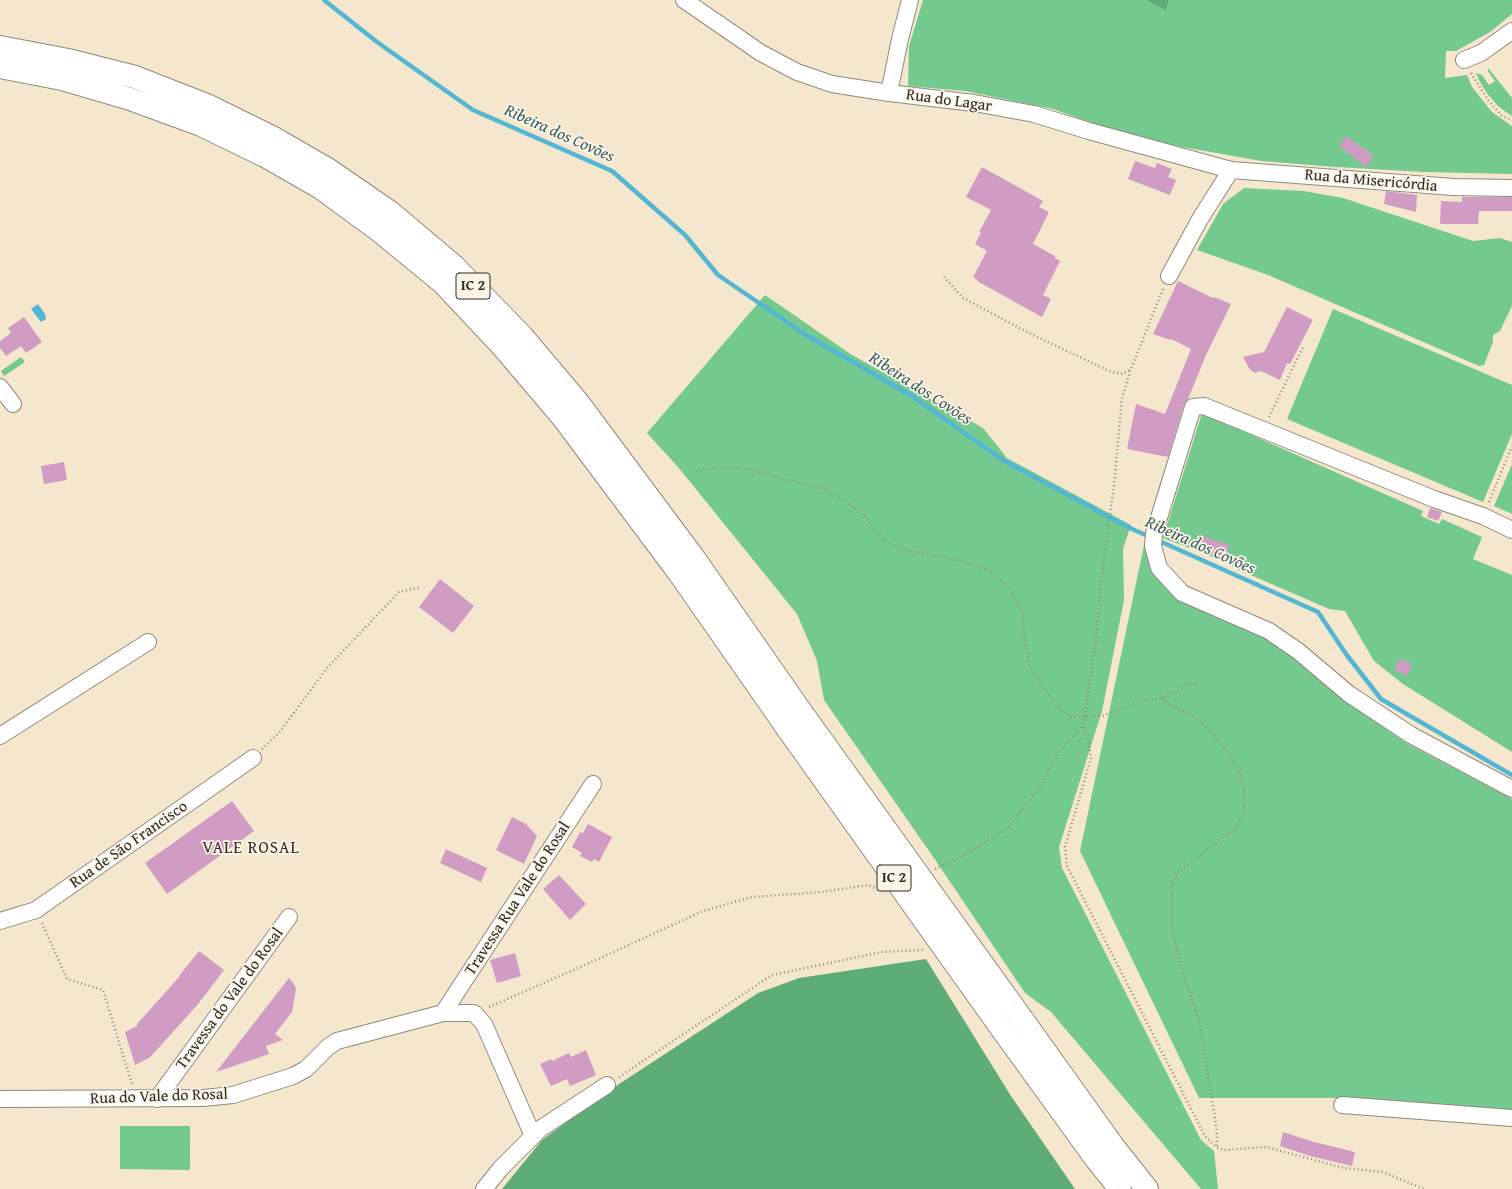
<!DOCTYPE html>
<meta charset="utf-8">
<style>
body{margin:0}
canvas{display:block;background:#f5e7cd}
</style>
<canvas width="1512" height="1189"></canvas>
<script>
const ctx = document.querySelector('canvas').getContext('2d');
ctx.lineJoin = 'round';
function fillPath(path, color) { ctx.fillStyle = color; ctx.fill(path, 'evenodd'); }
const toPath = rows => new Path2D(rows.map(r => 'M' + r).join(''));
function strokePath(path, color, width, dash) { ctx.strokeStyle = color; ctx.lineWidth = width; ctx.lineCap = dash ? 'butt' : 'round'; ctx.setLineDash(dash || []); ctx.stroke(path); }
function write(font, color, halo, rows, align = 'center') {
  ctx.font = font + ' "Gentium Book Plus",serif'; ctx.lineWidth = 3.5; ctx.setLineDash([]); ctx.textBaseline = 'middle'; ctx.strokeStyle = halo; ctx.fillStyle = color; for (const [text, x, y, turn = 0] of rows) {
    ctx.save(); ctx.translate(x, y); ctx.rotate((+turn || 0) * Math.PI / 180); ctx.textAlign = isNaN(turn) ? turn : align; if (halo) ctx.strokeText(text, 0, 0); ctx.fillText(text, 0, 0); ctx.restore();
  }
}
const green = toPath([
 [923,0,1146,0,1166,11,1169,0,1512,0,1512,14,1490,32,1456,51,1446,51,1445,78,1467,75,1472,87,1492,112,1512,126,1512,174,1425,172,1336,167,1261,161,1177,146,1103,127,1053,109,965,91,908,86,909,46],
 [1489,69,1512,98,1512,116,1503,110,1497,105,1486,92,1479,80,1476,73,1482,75,1489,85,1495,81,1487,70],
 [1244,188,1303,191,1343,198,1473,241,1500,238,1512,242,1512,306,1500,331,1493,335,1493,342,1484,365,1479,366,1268,275,1197,250,1223,204],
 [765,295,852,355,983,428,1007,458,1131,525,1123,549,1124,600,1102,711,1059,847,1062,868,1201,1140,1214,1151,1218,1189,1201,1189,1051,1012,1025,993,936,861,824,700,817,661,797,614,678,467,647,433],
 [1333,309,1512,385,1512,434,1483,502,1287,419],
 [21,357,25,362,4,376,1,371],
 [1202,413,1423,511,1421,516,1439,524,1442,519,1482,537,1473,559,1512,575,1512,752,1403,684,1374,661,1345,611,1329,609,1237,569,1226,562,1163,538],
 [1512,464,1512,514,1494,506],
 [1147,531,1155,570,1267,635,1345,700,1406,743,1512,799,1512,1111,1337,1098,1199,1098,1080,851],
 [120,1126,190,1126,190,1170,120,1169]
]);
const forest = toPath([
 [1146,0,1169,0,1166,11],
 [926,959,1011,1096,1075,1189,502,1189,542,1140,613,1088,758,993,799,978]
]);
const water = toPath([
 [38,304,45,314,46,319,41,322,31,309]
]);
const stream = toPath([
 [324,0,377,42,473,110,612,171,685,235,718,275,806,335,912,396,1004,461,1130,528,1150,537],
 [1157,540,1318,612,1346,654,1381,699,1512,775]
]);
const building = toPath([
 [1346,136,1374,156,1366,167,1339,146],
 [1135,161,1155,168,1157,163,1172,169,1168,177,1176,180,1170,195,1128,179],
 [982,167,1043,201,1039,207,1049,212,1033,244,1055,256,1055,258,1060,261,1043,295,1051,299,1042,317,977,281,978,280,973,277,987,251,975,244,981,233,979,232,991,210,966,197],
 [1386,191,1417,195,1416,212,1384,204],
 [1462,197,1512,197,1512,211,1479,211,1478,224,1440,224,1441,201,1462,202],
 [1178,281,1213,298,1214,297,1231,304,1206,355,1188,399,1184,404,1168,457,1127,449,1136,404,1165,414,1191,349,1171,339,1170,340,1153,334],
 [1287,307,1313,320,1290,364,1287,363,1280,380,1261,371,1255,373,1250,370,1243,357,1264,352],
 [24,317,42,342,26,353,21,346,6,356,0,348,0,341,11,333,8,328],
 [64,462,67,480,44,484,41,466],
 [1430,508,1442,512,1438,521,1427,517],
 [1202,536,1230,545,1225,558,1197,549],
 [440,579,474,606,453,633,419,607],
 [1399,659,1412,664,1407,676,1394,670],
 [232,801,254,831,167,894,145,863],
 [512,817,526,824,537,836,524,864,496,850],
 [588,824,612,837,599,862,594,859,592,862,580,856,582,853,572,847,580,832,583,833],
 [446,849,487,868,481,882,440,863],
 [559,875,586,904,570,920,543,889],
 [199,951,224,970,199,1003,154,1053,149,1058,135,1065,125,1032,137,1026,137,1024,180,976,179,976],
 [515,953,521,976,497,983,490,960],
 [289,978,294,984,296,989,292,1012,275,1034,283,1040,266,1046,269,1054,216,1072],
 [586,1050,596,1075,570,1086,567,1079,551,1086,540,1064,551,1059,552,1061,569,1053,571,1057],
 [1283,1132,1314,1142,1355,1152,1352,1166,1310,1156,1280,1146]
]);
const path = toPath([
 [1471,73,1488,100,1502,116,1512,120],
 [944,277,963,298,1029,333,1109,371,1121,374,1130,370],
 [1163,289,1131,369,1122,398,1114,485,1100,588,1097,632,1083,725,1089,743,1091,758,1065,847,1067,866,1205,1136,1216,1147,1224,1150,1266,1147,1344,1168,1383,1172,1424,1189],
 [1269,417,1303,347],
 [696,471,720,467,753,470,771,476,821,488,846,501,865,517,883,540,900,549,964,561,991,572,1009,588,1021,608,1029,665,1059,709,1071,717,1102,716,1139,701,1163,698,1176,692,1186,684,1198,684],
 [1489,502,1512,446],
 [1163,698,1171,706,1193,715,1207,728,1226,750,1240,772,1244,789,1245,804,1243,817,1235,828,1177,873,1172,887,1173,933,1181,966,1199,1021,1215,1118,1217,1134,1217,1146],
 [262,749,279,733,327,668,399,592,421,587],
 [935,869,966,854,1007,829,1036,792,1058,754,1083,725],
 [42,923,67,979,103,990,132,1084],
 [489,1007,596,960,703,911,752,897,821,892,868,885,880,890],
 [619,1077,772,975,882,952,923,950]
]);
const minor = toPath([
 [684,0,761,53,797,72,832,84,889,93,974,103,1034,114,1089,131,1231,170,1453,187,1512,188],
 [1464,60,1481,53,1512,31],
 [889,93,900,39,910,0],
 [1169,276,1200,219,1231,170],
 [0,387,13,404],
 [1512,530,1483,516,1434,499,1204,406,1193,407,1154,534,1153,546,1159,568,1182,593,1269,631,1298,651,1349,694,1411,735,1512,789],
 [0,736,148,642],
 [0,921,36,910,40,907,253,758],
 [443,1013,593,784],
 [0,1099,203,1098,233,1095,293,1076,306,1069,328,1047,337,1041,443,1013,474,1013,484,1024,533,1136],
 [157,1099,289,917],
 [1342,1105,1512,1118],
 [484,1189,501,1168,540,1129,607,1085]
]);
const highway = toPath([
 [0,47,68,60,135,77,209,106,272,137,329,170,390,212,455,267,522,336,577,401,694,558,802,713],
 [0,67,62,79,130,99,201,125,265,156,321,188,377,229,443,283,502,346,564,419,679,573,785,725],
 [1022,1019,1113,1146,1147,1189],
 [1004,1032,1096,1159,1120,1189]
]);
const highwayBridge = toPath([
 [802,713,1022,1019],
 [785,725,1004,1032]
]);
const shields = [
 [473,286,34],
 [894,878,34]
];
const shieldNames = [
 ["IC 2",473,286],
 ["IC 2",894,878]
];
const streetNames = [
 ["Rua do Lagar",949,101,8],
 ["Rua da Misericórdia",1371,181,5],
 ["Rua de São Francisco",129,845,-35],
 ["Travessa Rua Vale do Rosal",518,899,-57],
 ["Travessa do Vale do Rosal",230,999,-54],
 ["Rua do Vale do Rosal",159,1097,-2]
];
const waterNames = [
 ["Ribeira dos Covões",559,134,24],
 ["Ribeira dos Covões",920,389,33],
 ["Ribeira dos Covões",1200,546,24]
];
const neighbourhoodNames = [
 ["VALE ROSAL",251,849]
];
fillPath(green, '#73c98e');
fillPath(forest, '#5ead79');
fillPath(water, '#53b6d2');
strokePath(stream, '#53b6d2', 4.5);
fillPath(building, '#d09cc4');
strokePath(minor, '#90897c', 18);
strokePath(highway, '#90897c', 24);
strokePath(path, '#90897c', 2.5, [1, 3]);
strokePath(minor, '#fff', 16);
strokePath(highway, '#fff', 22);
strokePath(highwayBridge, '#90897c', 24, []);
strokePath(highwayBridge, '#fff', 22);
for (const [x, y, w] of shields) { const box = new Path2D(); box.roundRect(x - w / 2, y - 13, w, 26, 3); ctx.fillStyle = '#fcf5e5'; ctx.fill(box); strokePath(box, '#2b2b2b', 1); }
write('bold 15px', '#2b2b2b', null, shieldNames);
write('16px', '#2b2b2b', '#fcf5e5', streetNames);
write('italic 17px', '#395c65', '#fcf5e5', waterNames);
ctx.letterSpacing = '1px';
write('17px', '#2b2b2b', '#fcf5e5', neighbourhoodNames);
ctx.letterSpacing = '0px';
</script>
